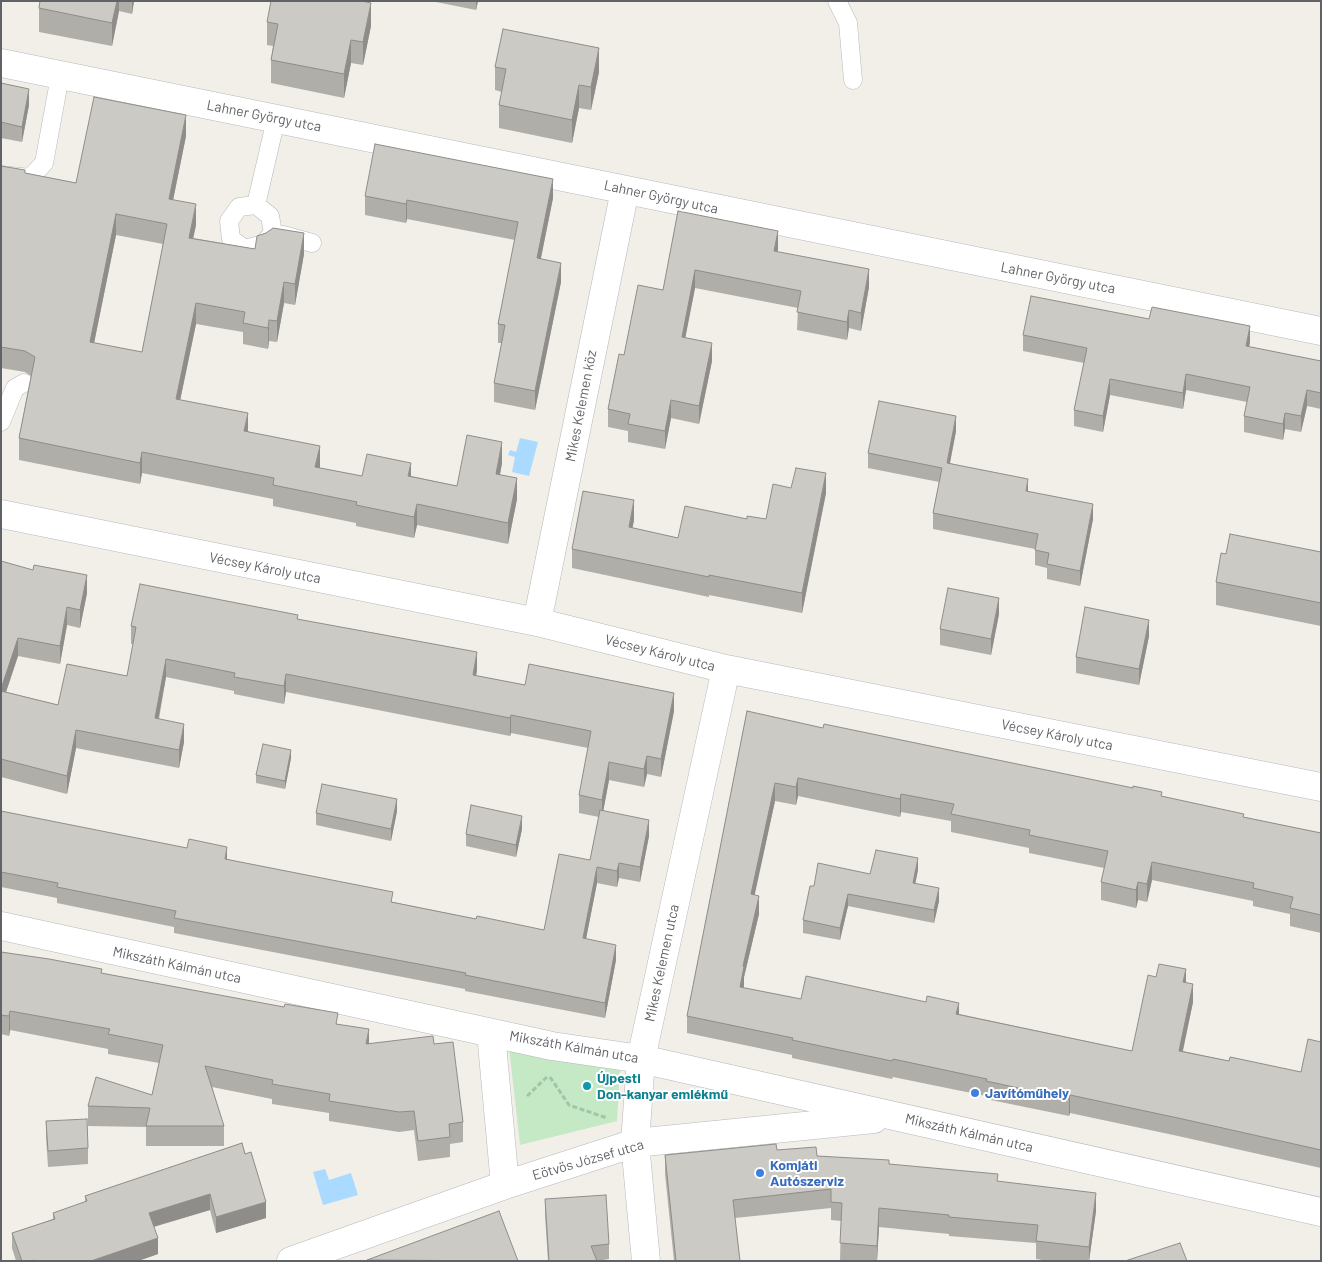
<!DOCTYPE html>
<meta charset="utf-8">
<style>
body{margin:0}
#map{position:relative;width:1322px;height:1262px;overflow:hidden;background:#f1efe8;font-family:Barlow,sans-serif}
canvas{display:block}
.frame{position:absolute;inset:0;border:2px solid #5f6368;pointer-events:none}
</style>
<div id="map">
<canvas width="1322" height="1262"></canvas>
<div class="frame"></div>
</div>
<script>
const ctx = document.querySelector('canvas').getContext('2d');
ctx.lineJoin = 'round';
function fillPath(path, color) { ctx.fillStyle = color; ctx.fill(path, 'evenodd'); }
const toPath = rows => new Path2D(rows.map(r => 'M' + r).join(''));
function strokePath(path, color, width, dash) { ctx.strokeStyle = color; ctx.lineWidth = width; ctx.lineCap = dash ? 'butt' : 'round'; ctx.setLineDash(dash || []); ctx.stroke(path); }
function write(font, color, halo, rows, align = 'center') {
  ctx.font = font + ' Barlow,sans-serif'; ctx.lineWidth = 4; ctx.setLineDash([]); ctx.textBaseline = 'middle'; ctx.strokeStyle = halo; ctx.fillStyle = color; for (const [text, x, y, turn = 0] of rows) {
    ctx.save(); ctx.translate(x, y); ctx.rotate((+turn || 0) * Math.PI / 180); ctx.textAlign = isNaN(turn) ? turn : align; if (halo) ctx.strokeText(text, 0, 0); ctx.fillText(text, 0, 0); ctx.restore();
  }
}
const green = toPath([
 [509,1047,620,1069,617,1121,520,1145]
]);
const water = toPath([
 [520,438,538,442,529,476,512,472,515,457,508,455,510,450,516,452],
 [325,1169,329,1180,351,1173,358,1195,323,1205,313,1172]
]);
const path = toPath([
 [550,1077,569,1105,607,1118],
 [527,1096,548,1076]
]);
const lane = toPath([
 [837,1,848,23,853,80],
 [1,175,30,178,44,163,60,76],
 [256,205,270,216,273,233,263,244,245,249,231,239,229,221,239,207,256,205],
 [256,205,276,119],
 [283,235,312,243],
 [1,422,15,388,24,383]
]);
const street = toPath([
 [1,63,1321,331],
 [1,514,537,622,726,669,1321,787],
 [537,622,625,190],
 [1,926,552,1046,641,1059,1321,1212],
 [491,1033,505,1185],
 [291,1261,505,1185,635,1143,874,1119],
 [646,1261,635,1143,641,1059,726,669]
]);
const wall = toPath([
 [40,1,134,1,132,14,119,11,112,46,39,32,39,8],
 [431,1,478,1,476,10],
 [267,22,371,26,363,65,351,63,344,98,271,83,271,60,273,46,267,45],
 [495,67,599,72,591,110,579,108,572,143,499,128,499,105,502,92,495,90],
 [1,83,29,105,22,142,1,138],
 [186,136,173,200,196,225,193,238,255,249,304,254,295,305,284,303,277,342,269,341,268,349,243,344,243,332,196,324,180,400,248,431,319,468,362,476,411,476,457,486,502,463,500,475,517,499,508,544,417,525,414,538,356,526,356,523,273,506,273,499,142,473,140,484,19,460,19,438,31,376,25,372,1,368,1,166,25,173,76,183],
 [116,235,163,244,142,352,94,343],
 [365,196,553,198,541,258,561,282,535,410,494,402,494,383,502,343,498,343,498,324,515,240,407,219,406,223,365,215],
 [678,211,778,249,777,252,869,287,861,331,849,328,847,340,797,330,798,308,695,288,685,337,712,361,699,424,671,418,665,449,628,442,628,431,608,427,608,409,663,290],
 [1023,335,1250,342,1249,347,1321,361,1321,409,1307,406,1301,432,1285,429,1283,440,1244,432,1244,416,1247,402,1186,390,1183,409,1110,395,1103,432,1074,426,1074,410,1084,363,1023,351],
 [956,431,950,463,1028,491,1093,519,1080,586,1047,579,1047,568,1035,565,1035,549,933,529,933,513,939,482,868,468,868,453],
 [791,488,826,493,802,613,709,595,709,597,572,568,572,549,634,520,632,528,678,538,747,519,766,519],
 [1321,552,1321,626,1216,605,1216,582,1226,554],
 [1,561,87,593,80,628,67,625,60,664,18,656,6,692,58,705,127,676,133,644,131,644,131,626,298,619,477,670,476,676,525,685,674,711,661,777,647,774,644,787,609,780,603,811,649,836,640,882,619,878,617,887,597,883,586,939,616,960,605,1018,465,991,465,989,174,933,174,927,57,903,57,898,1,887,1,811,227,859,393,902,476,919,544,930,590,860,599,817,579,813,579,795,588,748,511,733,510,736,286,692,284,704,234,694,234,691,166,677,159,719,184,742,179,768,76,748,67,794,1,777],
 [999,614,991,655,940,645,940,629],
 [1149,636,1139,685,1076,673,1076,657],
 [747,711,823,728,1162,796,1244,817,1321,833,1321,933,1290,926,1290,914,1253,906,1253,901,1152,880,1147,902,1138,900,1136,908,1101,900,1101,882,1104,868,1029,853,1029,848,951,832,951,821,901,812,900,817,798,796,796,805,775,801,754,895,759,914,744,977,744,988,801,999,959,1014,1132,1051,1186,983,1193,1002,1183,1051,1229,1061,1301,1072,1321,1042,1321,1168,1178,1136,1070,1113,1069,1116,986,1099,986,1096,893,1077,892,1079,792,1058,792,1055,687,1033,687,1016],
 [291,758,285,789,256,783,256,775],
 [397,811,391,841,316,825,316,813],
 [522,829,516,857,466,846,466,834],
 [918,870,915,883,939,901,934,923,848,906,840,940,803,933,803,920,814,886,870,874],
 [1,952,338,1024,369,1044,434,1044,463,1122,463,1142,450,1144,450,1157,418,1161,414,1130,399,1132,329,1121,329,1113,272,1104,272,1099,212,1087,224,1126,224,1146,146,1146,146,1127,88,1126,88,1106,152,1095,159,1063,108,1054,108,1049,10,1030,9,1036,1,1034],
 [46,1121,88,1148,88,1164,48,1167,46,1137],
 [242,1143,266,1218,216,1233,210,1210,154,1227,158,1254,138,1261,16,1261,12,1248,12,1233,53,1219,53,1213,85,1202,85,1196],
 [777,1150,817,1156,889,1164,998,1181,1096,1211,1089,1261,1049,1261,1036,1259,1036,1243,949,1236,949,1234,879,1227,877,1261,840,1261,841,1221,831,1220,831,1208,735,1218,740,1261,674,1261,665,1174,665,1155],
 [545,1199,609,1244,609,1259,597,1261,548,1261,545,1215]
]);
const shadedWall = toPath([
 [117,1,119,1,119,11,112,46,112,23],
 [132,1,134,1,132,14],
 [476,1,478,1,476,10],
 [371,3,371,26,363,65,363,42],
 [351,40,351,63,344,98,344,74],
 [599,48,599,72,591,110,591,87],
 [579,85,579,108,572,143,572,120],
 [29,89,29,105,22,142,22,127],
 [186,115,186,136,169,220,169,199],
 [553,179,553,198,537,277,537,258],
 [407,200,407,219,406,223,406,204],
 [196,204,196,225,189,258,189,238],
 [116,214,116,235,90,363,90,342],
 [778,231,778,249,774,269,774,251],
 [304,233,304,254,295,305,295,284],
 [561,263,561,282,535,410,535,391],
 [869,269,869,287,861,331,861,313],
 [695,270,695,288,682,355,682,337],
 [284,282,284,303,277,342,277,321],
 [196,303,196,324,176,420,176,399],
 [849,310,849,328,847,340,847,322],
 [269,320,269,341,268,349,268,328],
 [1250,326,1250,342,1246,362,1246,346],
 [712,343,712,361,699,424,699,406],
 [1186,374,1186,390,1183,409,1183,393],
 [1110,379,1110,395,1103,432,1103,416],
 [1307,390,1307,406,1301,432,1301,416],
 [671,400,671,418,665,449,665,431],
 [248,413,248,434,244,431],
 [1285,413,1285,429,1283,440,1283,424],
 [956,416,956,431,947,478,947,463],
 [502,442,502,463,496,495,496,474],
 [320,446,320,467,315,488,315,467],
 [142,452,142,473,140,484,140,463],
 [411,463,411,484,408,476],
 [826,473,826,493,802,613,802,593],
 [517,478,517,499,508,544,508,523],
 [1028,479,1028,494,1026,491],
 [634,500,634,520,629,547,629,527],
 [417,504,417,525,414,538,414,517],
 [1093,504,1093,519,1080,586,1080,571],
 [87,575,87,593,80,628,80,610],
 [999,598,999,614,991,655,991,639],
 [67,607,67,625,60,664,60,646],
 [1149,620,1149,636,1139,685,1139,669],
 [18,638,18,656,1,707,1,689],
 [477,652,477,670,473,693,473,675],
 [166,659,166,677,155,736,155,718],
 [286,674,286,692,284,704,284,686],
 [674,693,674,711,661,777,661,759],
 [511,715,511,733,510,736,510,718],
 [184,724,184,742,179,768,179,750],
 [76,730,76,748,67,794,67,776],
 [291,750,291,758,285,789,285,781],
 [647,756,647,774,644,787,644,769],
 [609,762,609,780,602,818,602,800],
 [798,778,798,796,796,805,796,787],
 [775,783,775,801,751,912,751,894],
 [901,794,901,812,900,817,900,799],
 [397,799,397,811,391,841,391,829],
 [522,816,522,829,516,857,516,845],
 [649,820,649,836,640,882,640,867],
 [227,847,227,863,225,859],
 [918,858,918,870,913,895,913,883],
 [1152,862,1152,880,1147,902,1147,884],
 [619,863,619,878,617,887,617,871],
 [597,867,597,883,583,954,583,938],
 [1138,882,1138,900,1136,908,1136,890],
 [939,888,939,901,934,923,934,910],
 [848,894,848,906,840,940,840,928],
 [759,896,759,914,744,977,744,985,740,1005,740,987,743,966],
 [616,945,616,960,605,1018,605,1003],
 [1186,969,1186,987,1183,982],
 [1193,984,1193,1002,1179,1068,1179,1051],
 [959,1003,959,1021,956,1014],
 [10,1011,10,1030,9,1036,9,1016],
 [369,1029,369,1048,366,1044],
 [1070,1095,1070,1113,1069,1116,1069,1099],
 [1096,1193,1096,1211,1089,1261,1089,1247],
 [210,1194,210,1210,149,1228,149,1213],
 [266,1202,266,1218,216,1233,216,1217],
 [879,1208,879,1227,877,1261,877,1246],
 [158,1238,158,1254,138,1261,91,1261]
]);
const building = toPath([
 [40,1,117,1,112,23,39,8,40,1],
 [271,1,362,1,371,3,363,42,351,40,344,74,271,60,278,24,267,22,271,1],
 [503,29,599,48,591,87,579,85,572,120,499,105,506,69,495,67,503,29],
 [1,83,29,89,22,127,1,122,1,83],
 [94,97,186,115,169,199,196,204,189,238,255,249,257,236,266,233,273,228,304,233,295,284,284,282,277,321,269,320,268,328,243,323,245,312,196,303,176,399,248,413,244,431,320,446,315,467,362,476,367,454,411,463,408,476,457,486,467,435,502,442,496,474,517,478,508,523,417,504,414,517,356,505,357,502,273,485,274,478,142,452,140,463,19,438,35,357,25,351,1,347,1,166,25,170,25,173,76,183,94,97],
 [116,214,167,224,142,352,90,342,116,214],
 [375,144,553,179,537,258,561,263,535,391,494,383,505,325,498,324,518,222,407,200,406,204,365,196,375,144],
 [678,211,778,231,774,251,869,269,861,313,849,310,847,322,797,312,801,291,695,270,682,337,712,343,699,406,671,400,665,431,628,424,630,414,608,409,619,354,624,355,638,285,663,290,678,211],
 [1031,296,1149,319,1152,307,1250,326,1246,346,1321,361,1321,393,1307,390,1301,416,1285,413,1283,424,1244,416,1250,387,1186,374,1183,393,1110,379,1103,416,1074,410,1087,348,1023,335,1031,296],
 [879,401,956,416,947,463,1028,479,1026,491,1093,504,1080,571,1047,564,1049,553,1035,550,1038,534,933,513,942,468,868,453,879,401],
 [796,468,826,473,802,593,709,575,709,577,572,549,583,491,634,500,629,527,678,538,685,506,747,519,747,516,766,519,773,484,791,488,796,468],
 [1230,534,1321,552,1321,603,1216,582,1221,553,1226,554,1230,534],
 [1,561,33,570,34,565,87,575,80,610,67,607,60,646,18,638,1,689,1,561],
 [140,584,298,615,297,619,477,652,473,675,525,685,529,664,674,693,661,759,647,756,644,769,609,762,602,800,579,795,591,731,511,715,510,718,286,674,284,686,234,677,235,673,166,659,155,718,184,724,179,750,76,730,67,776,1,759,1,691,58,705,67,664,127,676,136,627,131,626,140,584],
 [948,588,999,598,991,639,940,629,948,588],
 [1085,607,1149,620,1139,669,1076,657,1085,607],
 [747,711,823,728,824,724,1133,788,1133,786,1162,792,1161,796,1244,814,1243,817,1321,833,1321,915,1290,908,1293,897,1253,888,1254,883,1152,862,1147,884,1138,882,1136,890,1101,882,1108,851,1029,835,1030,830,951,814,954,804,901,794,900,799,798,778,796,787,775,783,751,894,759,896,743,966,744,967,740,987,801,999,806,976,926,1002,927,996,959,1003,956,1014,1132,1051,1148,975,1156,977,1159,964,1186,969,1183,982,1193,984,1179,1051,1229,1061,1230,1057,1301,1072,1308,1039,1321,1042,1321,1150,1178,1118,1070,1095,1069,1099,986,1081,987,1079,893,1059,892,1061,792,1040,793,1038,687,1016,747,711],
 [263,744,291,750,285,781,256,775,263,744],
 [322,784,397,799,391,829,316,813,322,784],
 [471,805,522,816,516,845,466,834,471,805],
 [600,810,649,820,640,867,619,863,617,871,597,867,583,938,616,945,605,1003,465,975,466,973,174,918,176,911,57,887,58,883,1,872,1,811,187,848,189,839,227,847,225,859,393,892,391,902,476,919,477,916,544,930,559,854,590,860,600,810],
 [876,850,918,858,913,883,939,888,934,910,848,894,840,928,803,920,810,886,814,886,818,863,870,874,876,850],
 [1,952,49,959,102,969,101,973,284,1007,285,1004,338,1013,336,1024,369,1029,366,1044,433,1036,434,1044,453,1042,463,1122,449,1124,450,1137,418,1141,414,1111,399,1112,329,1101,330,1094,272,1084,273,1080,205,1066,224,1126,146,1126,150,1108,88,1106,96,1077,152,1095,163,1045,108,1034,110,1029,10,1011,9,1016,1,1015,1,952],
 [87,1119,88,1148,48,1151,46,1121,87,1119],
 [242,1143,245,1154,251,1152,266,1202,216,1217,210,1194,149,1213,158,1238,91,1261,34,1261,34,1260,31,1261,22,1261,12,1233,55,1219,53,1213,87,1201,85,1196,242,1143],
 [776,1144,777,1150,816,1147,817,1156,889,1160,889,1164,998,1174,997,1181,1096,1193,1089,1247,1036,1241,1038,1225,949,1217,949,1215,879,1208,877,1246,840,1243,842,1203,831,1202,831,1189,733,1200,740,1261,676,1261,665,1155,776,1144],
 [606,1195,609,1244,591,1246,597,1261,549,1261,545,1199,606,1195],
 [499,1211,518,1261,367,1260,499,1211],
 [1180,1243,1187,1261,1125,1261,1180,1243]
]);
const markers = [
 [587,1086,5,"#0f9aa8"],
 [975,1093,5,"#3f7fe0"],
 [760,1173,5,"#3f7fe0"]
];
const streetNames = [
 ["Lahner György utca",264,116,11],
 ["Lahner György utca",661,197,12],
 ["Lahner György utca",1058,278,11],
 ["Mikes Kelemen köz",581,406,-79],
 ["Vécsey Károly utca",265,568,11],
 ["Vécsey Károly utca",660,653,14],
 ["Vécsey Károly utca",1057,735,11],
 ["Mikes Kelemen utca",662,963,-78],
 ["Mikszáth Kálmán utca",177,965,12],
 ["Mikszáth Kálmán utca",574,1047,10],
 ["Mikszáth Kálmán utca",969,1133,13],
 ["Eötvös József utca",588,1160,-16]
];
const cultureNames = [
 ["Újpesti",597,1078],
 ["Don-kanyar emlékmű",597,1094]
];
const shopNames = [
 ["Javítóműhely",985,1093],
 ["Komjáti",770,1165],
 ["Autószerviz",770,1181]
];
fillPath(green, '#c5e8c5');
fillPath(water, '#aadaff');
strokePath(lane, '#b5b8bc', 19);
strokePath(street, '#b5b8bc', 29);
strokePath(path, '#9cc7a9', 3, [5, 2.5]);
strokePath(lane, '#fff', 18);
strokePath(street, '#fff', 28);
fillPath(wall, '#afaea9');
fillPath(shadedWall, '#8f8d8a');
fillPath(building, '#cccac5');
strokePath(building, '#8f8d8a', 1);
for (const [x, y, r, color] of markers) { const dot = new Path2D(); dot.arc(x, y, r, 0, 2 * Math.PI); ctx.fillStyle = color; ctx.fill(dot); strokePath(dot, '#fff', 2); }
write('14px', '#5f6368', '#fff', streetNames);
write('bold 14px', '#0d838f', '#fff', cultureNames, 'left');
write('bold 14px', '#366cbe', '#fff', shopNames, 'left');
</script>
